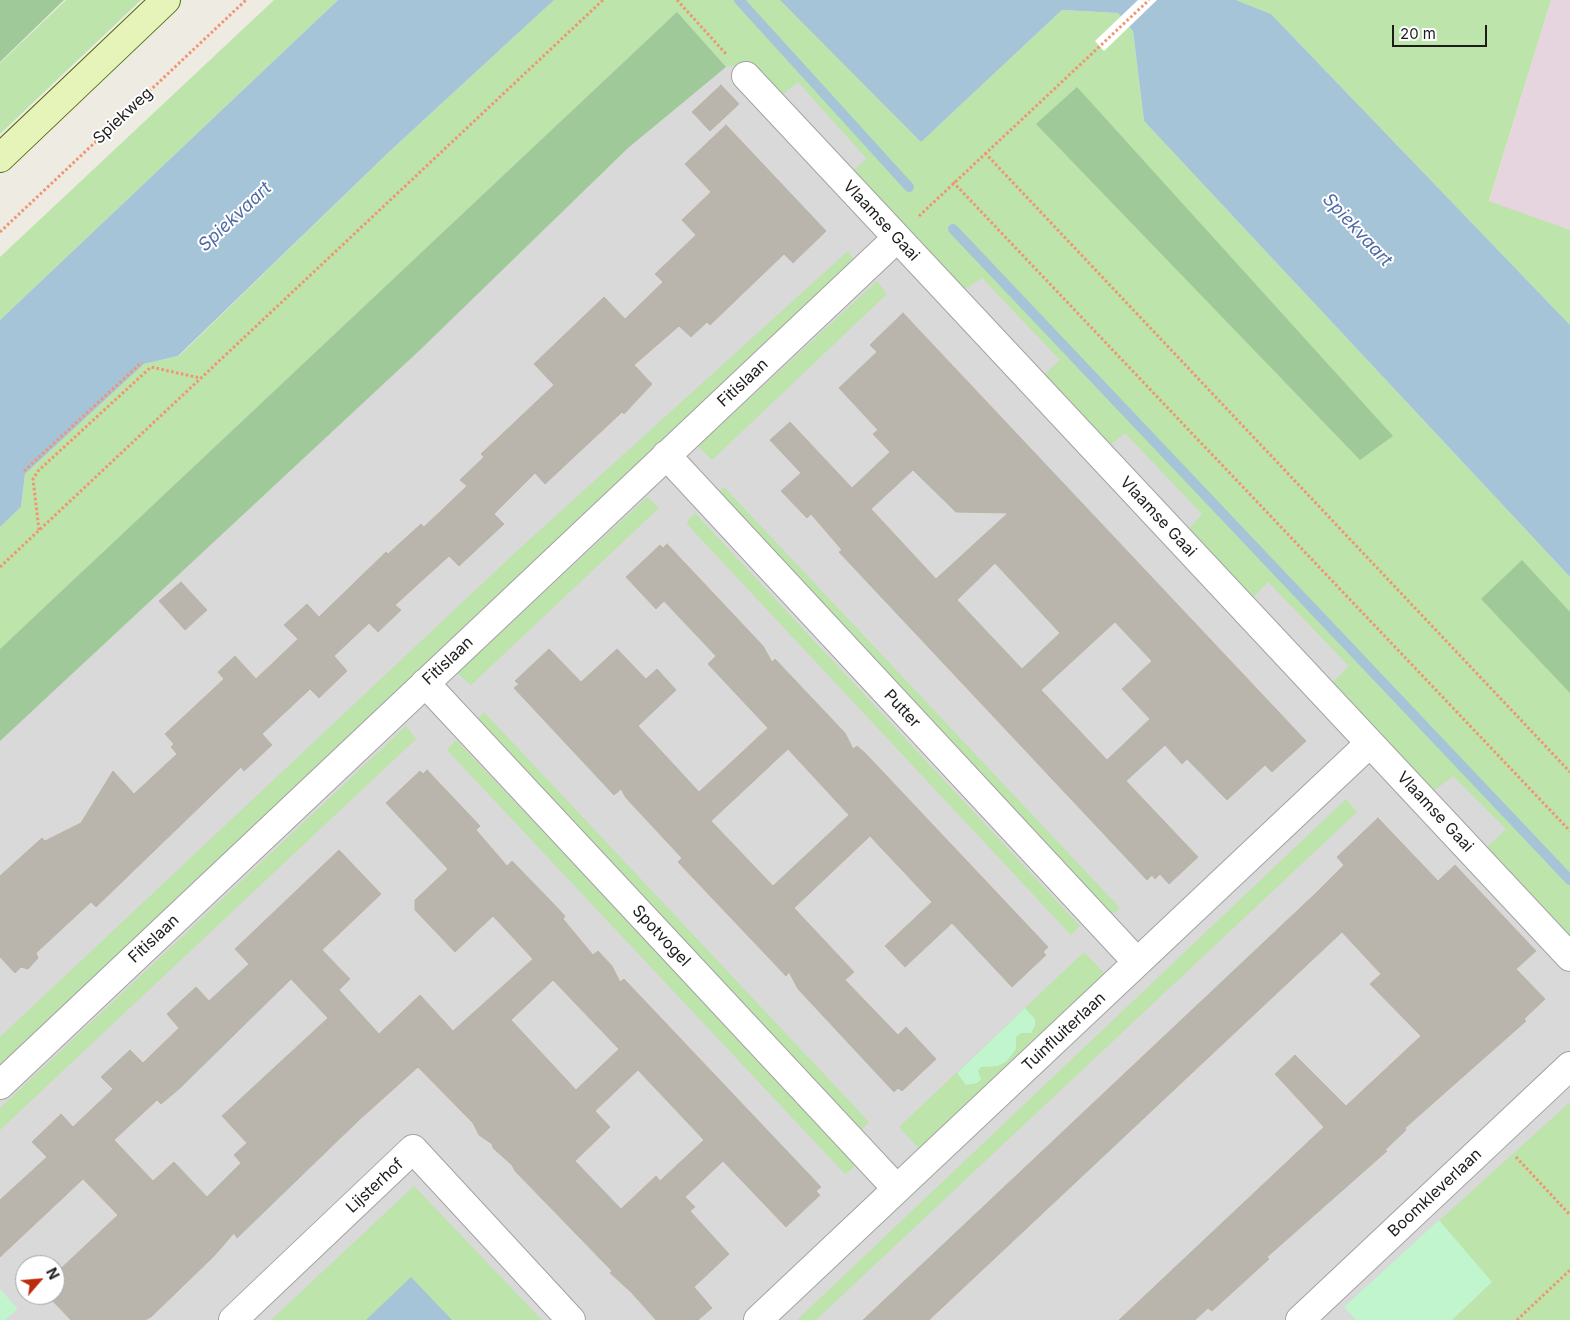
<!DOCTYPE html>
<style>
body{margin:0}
#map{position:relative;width:1570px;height:1320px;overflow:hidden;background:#edebe2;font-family:Inter,sans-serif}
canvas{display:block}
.north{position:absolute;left:15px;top:1255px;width:50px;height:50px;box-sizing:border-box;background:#fff;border:1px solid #a4a4a4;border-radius:50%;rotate:63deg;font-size:14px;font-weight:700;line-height:20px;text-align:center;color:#1c1c1c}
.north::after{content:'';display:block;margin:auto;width:18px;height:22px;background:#bb2c0e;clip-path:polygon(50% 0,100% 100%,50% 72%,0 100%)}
.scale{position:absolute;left:1392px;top:25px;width:95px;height:22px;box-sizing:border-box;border:2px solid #1c1c1c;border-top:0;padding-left:6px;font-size:15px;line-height:18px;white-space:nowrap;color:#1c1c1c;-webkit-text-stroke:4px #fff;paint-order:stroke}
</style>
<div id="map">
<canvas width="1570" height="1320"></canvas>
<div class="north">N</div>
<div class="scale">20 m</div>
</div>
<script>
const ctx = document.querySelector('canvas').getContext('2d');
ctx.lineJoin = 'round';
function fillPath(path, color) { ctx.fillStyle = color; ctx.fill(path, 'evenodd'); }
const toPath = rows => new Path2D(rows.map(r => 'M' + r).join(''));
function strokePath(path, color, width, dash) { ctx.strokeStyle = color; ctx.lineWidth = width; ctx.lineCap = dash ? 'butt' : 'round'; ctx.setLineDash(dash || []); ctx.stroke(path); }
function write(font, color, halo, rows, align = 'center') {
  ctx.font = font + ' Inter,sans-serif'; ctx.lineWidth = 4; ctx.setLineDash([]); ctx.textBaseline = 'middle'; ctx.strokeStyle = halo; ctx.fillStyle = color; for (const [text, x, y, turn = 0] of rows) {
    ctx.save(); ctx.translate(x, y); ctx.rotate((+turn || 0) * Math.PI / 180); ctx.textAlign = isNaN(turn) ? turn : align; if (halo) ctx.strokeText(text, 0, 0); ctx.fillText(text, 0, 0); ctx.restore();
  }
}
const residential = toPath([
 [553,0,803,0,1570,732,1570,1320,0,1320,0,530],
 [25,1265,55,1265,55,1295,25,1295]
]);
const industrial = toPath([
 [1551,0,1570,0,1570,230,1489,202]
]);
const grass = toPath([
 [66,0,141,0,0,134,0,63],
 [274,0,338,0,0,320,0,257],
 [554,0,780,0,921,142,1062,10,1118,13,1133,31,1144,121,1570,577,1570,939,1484,850,1506,829,1453,776,1432,792,1329,686,1349,666,1268,582,1251,600,1186,532,1202,514,1125,433,1108,447,1042,376,1060,360,982,278,959,293,847,175,867,159,798,82,777,99,746,64,726,67,677,12,0,649,0,527,21,507,25,474,144,364,179,356,390,151],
 [1236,0,1551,0,1489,201,1570,230,1570,325,1271,14],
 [848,251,855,262,0,1070,0,1037,518,550],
 [877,281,887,294,712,460,698,446],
 [724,487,1120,908,1112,915,714,497],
 [647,497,659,508,471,685,457,673],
 [695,513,1080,926,1071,935,686,523],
 [484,712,869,1122,859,1133,474,723],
 [406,726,416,739,0,1130,0,1108],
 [456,740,858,1164,845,1174,447,750],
 [1346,799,1357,812,816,1320,797,1320],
 [1084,952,1106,975,921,1151,899,1127],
 [1570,1102,1570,1320,1356,1320,1344,1307],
 [414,1186,542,1320,271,1320]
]);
const forest = toPath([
 [0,0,64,0,0,62],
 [677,12,726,67,628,148,421,349,0,741,0,649],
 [1077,87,1393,436,1360,460,1036,124],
 [1522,560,1570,612,1570,693,1481,599]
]);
const park = toPath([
 [1025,1008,1035,1019,1035,1026,1031,1033,1021,1033,1016,1037,1016,1049,1007,1061,998,1066,981,1067,978,1071,981,1079,977,1083,966,1085,957,1073],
 [1439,1220,1492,1282,1452,1320,1356,1320,1344,1307],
 [0,1289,18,1309,5,1320,0,1320]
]);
const water = toPath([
 [338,0,554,0,390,151,178,356,144,364,25,474,21,507,0,527,0,320],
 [780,0,1236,0,1271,14,1570,325,1570,577,1144,121,1133,31,1118,13,1062,10,921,142],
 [411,1277,452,1320,366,1320]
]);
const pier = toPath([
 [1138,0,1157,0,1104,51,1095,41]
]);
const stream = toPath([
 [739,0,909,187],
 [953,229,1570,880]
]);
const building = toPath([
 [721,85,739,104,710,131,692,112,721,85],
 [726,125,826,231,793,263,784,254,710,325,707,322,691,337,679,326,634,365,652,384,624,414,622,412,545,484,535,473,494,514,504,524,459,566,449,556,395,605,401,610,378,632,369,623,334,656,347,671,319,698,310,689,262,734,272,745,244,771,241,767,96,907,91,902,36,953,38,958,28,969,21,967,15,973,0,957,0,876,42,838,45,841,81,823,113,771,134,794,177,754,171,747,174,744,165,734,224,679,218,672,235,656,256,679,298,639,284,625,307,604,319,617,386,552,388,554,421,524,424,527,467,486,460,480,484,457,481,454,554,385,534,364,604,297,625,319,663,282,655,274,696,235,682,220,711,192,685,164,726,125],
 [903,313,1306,741,1272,772,1265,765,1227,800,1187,759,1182,764,1165,745,1126,781,1198,857,1169,884,1160,874,1155,879,1152,875,1147,880,839,552,842,550,811,514,807,518,781,491,801,473,770,440,790,422,852,488,890,452,873,434,878,430,839,388,877,352,870,345,903,313],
 [913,470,956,512,1008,513,936,579,871,509,913,470],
 [995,563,1060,633,1022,669,957,600,995,563],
 [1115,622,1152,661,1122,689,1150,719,1107,760,1041,690,1115,622],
 [667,544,763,646,772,662,775,659,845,733,853,749,857,746,866,754,1048,947,1043,952,1046,955,1012,987,952,923,905,967,885,946,932,902,870,836,794,908,854,972,845,980,898,1035,906,1027,936,1059,902,1091,898,1088,894,1092,798,989,789,972,786,976,678,862,682,858,626,798,621,789,614,795,514,688,519,684,515,681,549,649,581,682,617,649,646,679,657,669,676,690,638,726,699,792,738,756,768,728,708,664,716,656,664,601,656,609,626,577,660,545,663,548,667,544],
 [788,749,849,815,773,886,711,821,788,749],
 [181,582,207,610,185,630,159,601,181,582],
 [427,770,480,826,476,830,507,866,512,861,547,897,565,916,563,919,593,955,598,951,612,966,620,982,624,979,821,1187,816,1191,820,1195,786,1227,723,1161,685,1197,695,1207,690,1211,729,1254,694,1287,712,1308,698,1320,656,1320,631,1292,610,1273,612,1271,515,1171,512,1165,493,1148,492,1144,479,1135,473,1123,418,1067,359,1120,237,1238,234,1233,214,1256,151,1317,145,1320,71,1320,47,1295,55,1295,55,1274,118,1215,83,1179,0,1257,0,1200,47,1157,32,1142,61,1114,73,1127,113,1089,101,1077,130,1050,143,1063,179,1028,167,1014,196,987,209,1001,249,964,235,949,339,850,381,894,322,950,350,979,339,990,379,1034,420,995,453,1031,533,959,493,916,455,952,415,910,415,900,448,869,386,803,420,771,423,774,427,770],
 [291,979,328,1018,222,1116,247,1143,234,1155,241,1163,207,1197,174,1162,153,1181,114,1140,157,1100,161,1104,180,1088,291,979],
 [553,980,619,1049,576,1090,511,1020,553,980],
 [638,1070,704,1140,660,1181,656,1176,621,1209,575,1161,610,1127,595,1111,638,1070],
 [1378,818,1438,881,1455,865,1536,951,1516,969,1545,999,1524,1019,1526,1021,1405,1128,1406,1130,1385,1150,1387,1151,1267,1257,1269,1259,1212,1311,1208,1308,1195,1320,1119,1320,1324,1127,1275,1074,1295,1055,1346,1106,1421,1036,1370,984,1381,974,1342,932,929,1320,863,1320,1315,894,1344,865,1337,857,1378,818]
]);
const path = toPath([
 [677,0,727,55],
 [985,153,1570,772],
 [953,182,1570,831],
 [919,216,1149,0],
 [0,232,246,0],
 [24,471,142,362],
 [39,530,33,479,38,471,151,367,200,378],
 [0,567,603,0],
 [1516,1157,1570,1215],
 [1517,1320,1570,1270]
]);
const minor = toPath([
 [746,76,1570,957],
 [666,455,1137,962],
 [425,683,897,1189],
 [0,1085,897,238],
 [233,1320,413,1149,571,1320],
 [758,1320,1370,743],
 [1300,1320,1570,1066]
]);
const secondary = toPath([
 [0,158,166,0]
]);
const streetNames = [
 ["Spiekweg",123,116,-43],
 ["Vlaamse Gaai",881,221,47],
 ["Fitislaan",743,383,-43],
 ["Vlaamse Gaai",1158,517,47],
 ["Fitislaan",448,661,-43],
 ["Putter",902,709,47],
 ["Vlaamse Gaai",1435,812,47],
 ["Spotvogel",661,936,47],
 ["Fitislaan",154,939,-43],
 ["Tuinfluiterlaan",1064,1032,-43],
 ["Lijsterhof",375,1186,-43],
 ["Boomkleverlaan",1435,1193,-43]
];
const waterNames = [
 ["Spiekvaart",235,217,-43],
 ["Spiekvaart",1357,230,47]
];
fillPath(residential, '#dad9d9');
fillPath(industrial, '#e6d5df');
fillPath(grass, '#bde4ab');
fillPath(forest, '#a0c99a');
fillPath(park, '#c1f5ce');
fillPath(water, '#a6c4d8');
fillPath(pier, '#fff');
strokePath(stream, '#a6c4d8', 10);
fillPath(building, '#b9b4ac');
strokePath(building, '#bdb4a6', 1);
strokePath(minor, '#a3a3a3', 30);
strokePath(secondary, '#506a0c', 30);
strokePath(path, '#f09471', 3, [2.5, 2.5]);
strokePath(minor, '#fff', 28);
strokePath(secondary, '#e7f4b9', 28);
write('16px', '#1c1c1c', '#fff', streetNames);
write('italic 18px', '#506ba5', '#fff', waterNames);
</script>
